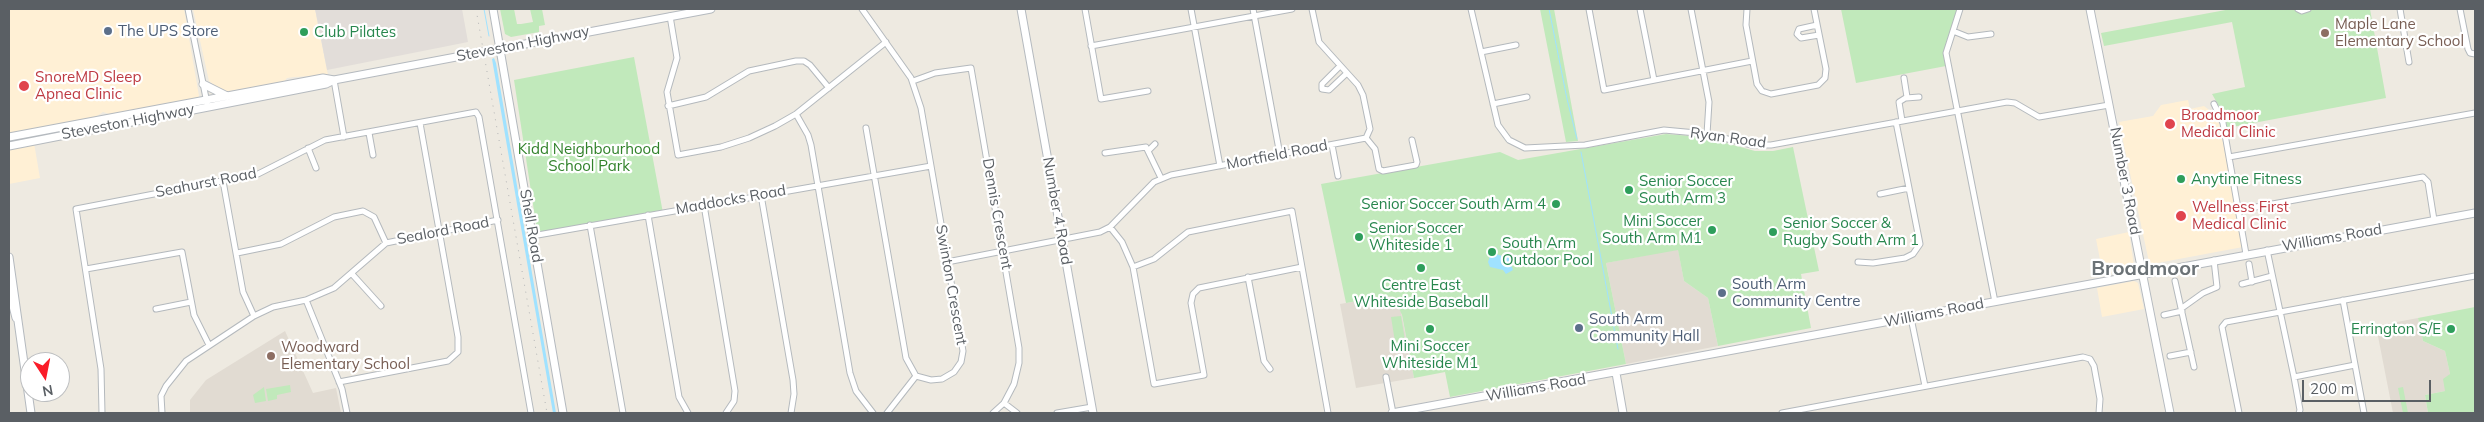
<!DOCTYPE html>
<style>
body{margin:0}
#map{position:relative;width:2484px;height:422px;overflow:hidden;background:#eeeae1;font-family:Mulish,sans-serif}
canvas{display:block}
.frame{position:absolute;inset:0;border:10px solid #5a5f64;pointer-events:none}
.north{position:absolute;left:20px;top:352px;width:50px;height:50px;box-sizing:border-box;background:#fff;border:1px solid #bdbfc1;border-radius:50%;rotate:169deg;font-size:14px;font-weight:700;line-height:20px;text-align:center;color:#5a5f64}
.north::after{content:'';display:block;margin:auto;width:18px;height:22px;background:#fa1c28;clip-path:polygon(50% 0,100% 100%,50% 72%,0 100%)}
.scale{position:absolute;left:2302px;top:380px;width:129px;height:22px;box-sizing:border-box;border:2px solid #5a5f64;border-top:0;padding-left:6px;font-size:15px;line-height:18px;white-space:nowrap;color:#5a5f64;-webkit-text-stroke:4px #fff;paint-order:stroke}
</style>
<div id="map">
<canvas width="2484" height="422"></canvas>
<div class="frame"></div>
<div class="north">N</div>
<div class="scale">200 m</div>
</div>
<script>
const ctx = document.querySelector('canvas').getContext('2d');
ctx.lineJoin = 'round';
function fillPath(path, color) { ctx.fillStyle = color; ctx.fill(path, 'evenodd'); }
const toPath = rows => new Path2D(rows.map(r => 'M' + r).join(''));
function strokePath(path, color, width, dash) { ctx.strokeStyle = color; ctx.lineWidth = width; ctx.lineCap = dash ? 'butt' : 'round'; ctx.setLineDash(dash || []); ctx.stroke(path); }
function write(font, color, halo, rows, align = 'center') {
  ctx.font = font + ' Mulish,sans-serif'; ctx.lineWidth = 4.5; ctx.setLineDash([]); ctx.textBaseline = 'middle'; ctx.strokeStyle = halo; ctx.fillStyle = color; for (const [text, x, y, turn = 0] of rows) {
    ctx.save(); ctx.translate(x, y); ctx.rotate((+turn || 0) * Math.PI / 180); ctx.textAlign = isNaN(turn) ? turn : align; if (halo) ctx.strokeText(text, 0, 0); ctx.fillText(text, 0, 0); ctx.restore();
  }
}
const commercial = toPath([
 [9,9,184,9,199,96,198,99,173,104,109,114,103,112,94,118,9,133],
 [193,9,315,9,328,75,294,77,287,78,283,83,222,92,209,81],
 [2188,100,2190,109,2204,106,2218,117,2243,247,2152,264,2149,262,2119,122,2153,116,2161,105],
 [34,143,40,178,9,184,9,148],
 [2129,232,2134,266,2130,269,2103,275,2096,239],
 [2134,281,2138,283,2144,309,2102,317,2097,288]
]);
const industrial = toPath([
 [315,9,462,9,468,42,327,70]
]);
const education = toPath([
 [1678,249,1684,281,1708,298,1718,346,1626,364,1606,263],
 [1387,296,1394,297,1400,307,1414,378,1356,388,1340,304],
 [2418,318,2423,341,2445,351,2450,374,2445,391,2425,395,2428,413,2393,413,2376,326],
 [285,331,313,393,336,388,341,413,190,413,190,400,206,380]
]);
const green = toPath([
 [500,9,514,9,517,24,521,24,533,22,530,9,542,9,545,25,539,26,539,32,511,37,505,34],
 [1540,9,1554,9,1578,141,1566,142],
 [1841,9,1958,9,1944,50,1946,66,1856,83],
 [2231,9,2370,9,2386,98,2227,128,2224,115,2212,94,2245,87,2232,22,2104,46,2101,33],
 [634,57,663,213,538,237,514,80],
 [1666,134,1704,137,1755,151,1773,151,1793,147,1819,271,1801,274,1811,328,1718,346,1708,298,1684,281,1678,250,1606,263,1626,364,1450,397,1445,372,1414,378,1402,315,1394,297,1387,296,1346,303,1321,184,1500,152,1518,160],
 [2475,307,2475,413,2428,413,2425,395,2445,391,2443,379,2450,374,2445,351,2423,341,2418,318],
 [1401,316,1406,346,1396,348,1391,317],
 [290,385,291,392,277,395,277,399,268,401,266,389],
 [264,387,266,401,255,403,253,395],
 [2403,387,2408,413,2403,413,2398,388]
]);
const water = toPath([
 [494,58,496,63,556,413,553,413,492,59],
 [1506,252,1511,254,1510,262,1513,270,1506,274,1503,270,1490,267,1488,262,1490,256,1496,254,1502,256]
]);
const stream = toPath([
 [484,9,489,36],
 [1549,9,1567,99,1577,139],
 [1581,152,1618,349]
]);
const street = toPath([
 [188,9,207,103],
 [862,9,911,78,921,108,963,351,961,362,954,372,942,379,931,380,916,376,906,358,866,128],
 [1085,9,1101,99,1148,91],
 [1191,9,1220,166],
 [1253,9,1280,155],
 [1471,9,1498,125,1509,140,1525,148,1585,145,1664,130,1707,134,1752,145,1771,145,2007,102,2015,103,2039,117,2109,105],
 [1589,9,1604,90,1752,61],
 [1640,9,1654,80],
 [1691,9,1709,102,1707,134],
 [1747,9,1746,25,1757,84,1762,91,1771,94,1818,85,1825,78,1826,69,1814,9],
 [1960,9,1946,53,1995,302],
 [2298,9,2302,11,2308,9],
 [2400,9,2409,62],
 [2460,9,2468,49,2470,53,2475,54],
 [670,16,677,58,667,92,678,155,721,147,749,138,775,126,796,114,886,42],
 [1817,25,1799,29,1797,34,1801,38,1819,35],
 [1953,31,1968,37,1991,34],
 [1091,46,1292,9],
 [1481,52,1516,45],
 [1340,66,1322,84,1322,89,1329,90,1347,73],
 [334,80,344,137],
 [913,81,935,73,971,68,1019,348,1019,363,1014,384,1004,403,993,413],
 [1906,98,1919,97],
 [1493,104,1527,97],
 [2214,104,2223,123,2246,254],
 [668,106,706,97,749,71,796,61,804,61,810,65,829,88],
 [796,114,808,135,811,145,850,373,856,391,873,413],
 [1902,121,1899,102,1907,97,1904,78],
 [369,133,373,155],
 [1366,138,1375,149,1379,169,1383,171,1416,165,1417,162,1412,140],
 [1332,145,1338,176],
 [308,148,316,168],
 [1149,150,1155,144],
 [1105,153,1146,147,1161,178],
 [2229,157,2475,113],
 [223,181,243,292,254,316],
 [1880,194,1909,188],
 [761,195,793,380,794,394,791,413],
 [704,205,735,391,734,401,726,413],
 [2239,210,2423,177,2428,182,2434,220],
 [648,215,679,397,688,413],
 [590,225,623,413],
 [1110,227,1122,242,1133,267,1154,384,1204,375,1191,303,1193,294,1199,288,1302,267],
 [532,236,931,166],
 [2267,250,2294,377,2300,410,2299,413],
 [237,253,281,244,334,217,363,211,374,217,386,243],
 [947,262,1100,232,1110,227,1154,182,1171,175,1366,138,1370,129,1363,95,1358,85,1319,42,1312,9],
 [1858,262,1873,263,1905,258,1913,254,1920,244,1896,122],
 [2249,264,2252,282],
 [1133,267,1154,259,1188,232,1292,211,1328,413],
 [86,269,182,252,194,315,209,345],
 [352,274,381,306],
 [1248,277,1264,361,1270,369],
 [2175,281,2194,367],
 [2242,284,2272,276],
 [306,300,342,389,347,413],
 [2343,300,2364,413],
 [2182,308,2203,293,2217,287,2214,260],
 [156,309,191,302],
 [2164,315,2182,311],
 [1911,318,1925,386],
 [2170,356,2191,352],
 [1386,377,1393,413],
 [2294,377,2355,365],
 [339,382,448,361,458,352,458,337,420,123],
 [1004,403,1017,413],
 [102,413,101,369,76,209,258,174,325,140,476,112,479,117,531,413],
 [162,413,161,396,166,386,186,361,254,316,273,307,306,300,334,288,386,243,498,220],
 [887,413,916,376],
 [1057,413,1092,407],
 [1782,413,2083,357,2090,359,2094,366,2100,399,2099,413],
 [2239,413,2222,327,2226,322,2475,276]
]);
const secondary = toPath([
 [493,9,563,413],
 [1021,9,1093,413],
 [2090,9,2170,413],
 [203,84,227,96],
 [9,137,323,78,334,80],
 [9,146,326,84,334,80,711,9],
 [9,257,31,413],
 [9,290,16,318],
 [1616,373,1623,413],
 [1392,413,2475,213]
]);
const rail = toPath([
 [476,9,547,413]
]);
const markers = [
 [108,31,5,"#5c6f8a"],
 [304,32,5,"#2e9e5b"],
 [2325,33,5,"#8d6e63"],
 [24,86,6,"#e0444e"],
 [2170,124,6,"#e0444e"],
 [2181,179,5,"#2e9e5b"],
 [1629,190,5,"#2e9e5b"],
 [1556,204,5,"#2e9e5b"],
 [2181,216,6,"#e0444e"],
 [1712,230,5,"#2e9e5b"],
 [1773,232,5,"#2e9e5b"],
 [1359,237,5,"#2e9e5b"],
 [1492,252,5,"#2e9e5b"],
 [1421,268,5,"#2e9e5b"],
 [1722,293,5,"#5c6f8a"],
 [1579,328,5,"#5c6f8a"],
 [1430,329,5,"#2e9e5b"],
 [2451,329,5,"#2e9e5b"],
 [271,356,5,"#8d6e63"]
];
const educationNames = [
 ["Maple Lane",2335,24],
 ["Elementary School",2335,41],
 ["Woodward",281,347],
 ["Elementary School",281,364]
];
const serviceNames = [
 ["The UPS Store",118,31],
 ["South Arm",1732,284],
 ["Community Centre",1732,301],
 ["South Arm",1589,319],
 ["Community Hall",1589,336]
];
const leisureNames = [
 ["Club Pilates",314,32],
 ["Anytime Fitness",2191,179],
 ["Senior Soccer",1639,181],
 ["South Arm 3",1639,198],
 ["Senior Soccer South Arm 4",1546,204,"right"],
 ["Mini Soccer",1702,221,"right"],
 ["South Arm M1",1702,238,"right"],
 ["Senior Soccer &",1783,223],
 ["Rugby South Arm 1",1783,240],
 ["Senior Soccer",1369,228],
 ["Whiteside 1",1369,245],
 ["South Arm",1502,243],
 ["Outdoor Pool",1502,260],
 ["Centre East",1421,285,"center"],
 ["Whiteside Baseball",1421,302,"center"],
 ["Errington S/E",2441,329,"right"],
 ["Mini Soccer",1430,346,"center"],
 ["Whiteside M1",1430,363,"center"]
];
const streetNames = [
 ["Steveston Highway",523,44,-11],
 ["Steveston Highway",128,122,-11],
 ["Ryan Road",1728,138,8],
 ["Mortfield Road",1277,155,-11],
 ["Number 3 Road",2125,181,79],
 ["Seahurst Road",206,183,-11],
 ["Maddocks Road",731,200,-10],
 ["Number 4 Road",1057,211,80],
 ["Dennis Crescent",997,214,80],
 ["Shell Road",531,226,80],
 ["Sealord Road",443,231,-11],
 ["Williams Road",2332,238,-10],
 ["Swinton Crescent",951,285,80],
 ["Williams Road",1934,313,-11],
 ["Williams Road",1536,388,-10]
];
const healthNames = [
 ["SnoreMD Sleep",35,77],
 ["Apnea Clinic",35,94],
 ["Broadmoor",2181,115],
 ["Medical Clinic",2181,132],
 ["Wellness First",2192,207],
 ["Medical Clinic",2192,224]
];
const parkNames = [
 ["Kidd Neighbourhood",589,149],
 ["School Park",589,166]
];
const districtNames = [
 ["Broadmoor",2145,269]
];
fillPath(commercial, '#fff0d5');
fillPath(industrial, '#e2ddd9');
fillPath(education, '#e1dbd2');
fillPath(green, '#c1e9bb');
fillPath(water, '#a0e2ff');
strokePath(stream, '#a0e2ff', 1);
strokePath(street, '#b4b9bd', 7);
strokePath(secondary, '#b5babf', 9);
strokePath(street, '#fff', 5);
strokePath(secondary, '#fff', 7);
strokePath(rail, '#b3b4b5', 1, [1, 6]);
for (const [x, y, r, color] of markers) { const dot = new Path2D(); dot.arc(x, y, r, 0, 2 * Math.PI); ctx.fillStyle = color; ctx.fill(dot); strokePath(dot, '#fff', 2); }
write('15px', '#785e54', '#fff', educationNames, 'left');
write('15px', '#4e5e75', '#fff', serviceNames, 'left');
write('15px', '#27864d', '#fff', leisureNames, 'left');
write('15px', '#5a5f64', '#fff', streetNames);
write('15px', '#be3a42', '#fff', healthNames, 'left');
write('15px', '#32822b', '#fff', parkNames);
write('bold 20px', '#6b7276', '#fff', districtNames);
</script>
